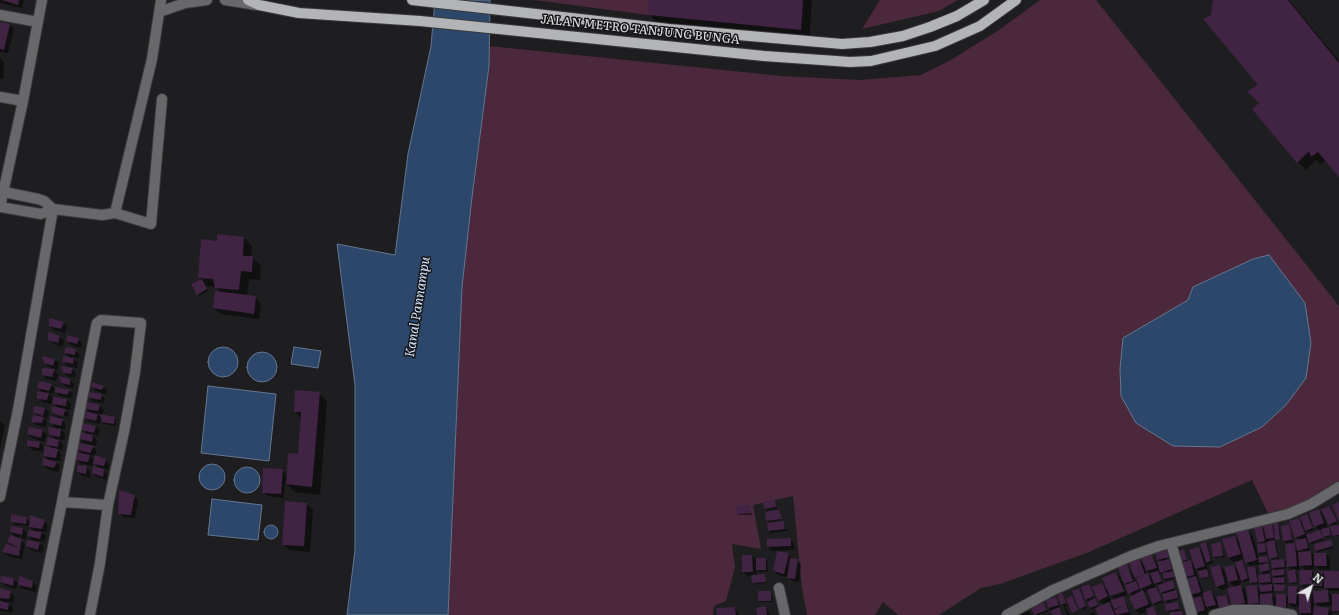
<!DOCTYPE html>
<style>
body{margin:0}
#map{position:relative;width:1339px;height:615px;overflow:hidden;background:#1e1e20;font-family:Literata,serif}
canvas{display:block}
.north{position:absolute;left:1291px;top:567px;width:40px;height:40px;-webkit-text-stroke:3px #151417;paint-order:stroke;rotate:39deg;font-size:11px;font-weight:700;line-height:16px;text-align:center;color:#e6e5e7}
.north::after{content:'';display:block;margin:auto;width:14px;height:18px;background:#e6e5e7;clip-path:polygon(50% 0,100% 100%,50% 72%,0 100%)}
</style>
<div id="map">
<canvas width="1339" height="615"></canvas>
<div class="north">N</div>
</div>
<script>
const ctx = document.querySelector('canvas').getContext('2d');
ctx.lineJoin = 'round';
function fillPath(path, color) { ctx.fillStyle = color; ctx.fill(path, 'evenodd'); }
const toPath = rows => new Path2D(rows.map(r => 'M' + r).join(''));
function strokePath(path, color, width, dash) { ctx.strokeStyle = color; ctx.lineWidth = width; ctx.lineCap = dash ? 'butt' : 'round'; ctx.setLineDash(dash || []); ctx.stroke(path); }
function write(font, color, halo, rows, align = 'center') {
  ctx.font = font + ' Literata,serif'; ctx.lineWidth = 3; ctx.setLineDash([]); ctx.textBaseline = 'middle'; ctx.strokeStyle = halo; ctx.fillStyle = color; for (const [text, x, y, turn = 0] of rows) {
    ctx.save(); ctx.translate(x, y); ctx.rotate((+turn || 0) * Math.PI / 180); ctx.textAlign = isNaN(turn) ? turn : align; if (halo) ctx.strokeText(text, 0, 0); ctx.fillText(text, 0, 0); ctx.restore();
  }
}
const green = toPath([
 [534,0,648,0,648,15],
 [880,0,958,0,939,11,862,29],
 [1040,0,1096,0,1339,306,1339,482,1292,508,1268,513,1252,480,1089,552,1000,584,981,588,939,615,898,615,883,602,875,615,807,615,802,588,793,496,753,505,761,549,732,544,735,567,726,601,714,606,713,615,448,615,462,287,472,197,489,66,489,46,782,76,860,80,921,75,949,61,999,30]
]);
const water = toPath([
 [435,0,490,0,489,66,472,197,462,287,448,615,347,615,355,550,355,385,337,244,395,255,408,154,431,46,435,0],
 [1269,255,1305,303,1311,343,1306,378,1286,405,1262,427,1220,447,1173,446,1136,423,1121,396,1120,369,1123,338,1188,300,1193,287,1253,259,1269,255],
 '208 362a15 15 0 1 1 30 0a15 15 0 1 1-30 0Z',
 [294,347,321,351,318,368,291,364,294,347],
 '247 367a15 15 0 1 1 30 0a15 15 0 1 1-30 0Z',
 [208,386,276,394,269,461,201,453,208,386],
 '199 477a13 13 0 1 1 26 0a13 13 0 1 1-26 0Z',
 '234 480a13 13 0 1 1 26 0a13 13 0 1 1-26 0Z',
 [212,499,262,505,258,540,208,535,212,499],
 '264 532a7 7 0 1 1 14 0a7 7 0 1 1-14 0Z'
]);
const shadow = toPath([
 [0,0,24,0,22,8,0,3],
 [649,0,812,0,809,38,657,23,649,14],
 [1214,0,1289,0,1339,61,1339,175,1326,160,1320,164,1316,160,1306,170,1298,162,1260,103,1259,85,1212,16],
 [0,23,10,25,14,29,8,53,0,52],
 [0,58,4,62,3,79,0,79],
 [244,238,252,246,251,257,261,266,260,280,249,279,247,296,255,297,261,304,259,319,220,314,214,308,220,292,216,287,205,286,208,291,199,296,198,294,201,280,199,278,218,242],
 [63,322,67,326,65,333,54,330,50,326],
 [49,333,60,337,64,341,62,347,53,343,49,339],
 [78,339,82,343,81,348,71,345,67,341],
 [75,350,79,354,79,358,72,357,78,363,77,368,68,366,64,362,71,359,65,353],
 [55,360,59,363,57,370,49,367,45,363],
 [72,369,76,373,75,377,68,377,64,373],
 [54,370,58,374,56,381,47,379,43,375],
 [70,380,74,384,73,388,66,387,61,383],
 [51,385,56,389,69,391,73,394,71,398,60,396,54,390,53,394,48,393,53,398,67,400,71,404,70,410,64,409,69,414,68,417,55,413,55,415,53,413,58,408,52,402,51,404,42,402,38,398,43,393,38,388],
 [92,387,103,387,107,390,106,394,96,391],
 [319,393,327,401,320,495,295,492,285,483,284,498,267,496,263,492,282,470,287,475,299,455,302,419,295,412],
 [101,395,105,399,104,403,94,402,90,398],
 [100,406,104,410,102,416,115,418,116,420,116,426,104,424,101,420,100,424,89,422,85,418,91,414,86,408],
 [97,413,101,414,102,419],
 [45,408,49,412,47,419,43,417,47,422,46,427,36,425,33,421,40,417,34,411],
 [55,415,68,419,60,418,66,424,65,430,59,428,65,434,64,440,57,439,63,445,62,450,57,449,61,454,60,461,54,460,60,466,58,472,47,469,43,465,49,461,44,455,51,448,47,444,56,440,50,435,57,429,51,423,59,419],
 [0,421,5,425,0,449],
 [96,427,100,430,98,436,91,434,97,440,96,446,84,443,80,439,88,435,83,429],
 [30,428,43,431,47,435,44,442,32,438,28,434],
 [39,442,43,446,43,452,32,450,28,445],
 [79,444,93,447,97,451,94,456,105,460,109,464,108,470,101,468,107,474,107,480,97,477,93,473,100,469,93,462,92,466,80,463,76,459,84,455,79,450],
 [88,455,95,456,95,461],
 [86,467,90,471,90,478,82,476,78,472],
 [134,496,138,500,135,518,123,517,119,513],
 [774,501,777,509,766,510,765,508],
 [307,504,313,510,310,552,289,550,283,544],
 [750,506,752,515,739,515,737,513],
 [1330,509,1338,523,1331,526,1330,524],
 [1319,510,1323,514,1328,528,1332,532,1339,526,1339,536,1334,536,1331,533,1332,536,1326,538,1321,534,1324,540,1312,544,1306,539,1310,550,1300,553,1311,552,1315,556,1326,554,1330,558,1330,570,1319,569,1315,566,1315,569,1310,569,1315,574,1322,572,1325,574,1339,573,1339,591,1328,591,1333,597,1339,595,1339,612,1333,611,1333,606,1319,606,1314,601,1314,607,1329,609,1333,613,1332,615,1303,615,1300,613,1300,607,1293,607,1288,602,1287,608,1279,608,1276,605,1276,609,1252,608,1248,603,1249,607,1233,606,1229,588,1221,590,1217,586,1220,566,1227,573,1234,566,1239,571,1236,561,1233,562,1229,558,1234,537,1240,542,1248,530,1252,534,1259,558,1267,557,1268,558,1268,564,1271,572,1263,574,1260,564,1254,565,1257,568,1258,576,1270,575,1272,579,1276,579,1273,576,1276,571,1273,568,1284,560,1288,564,1294,544,1297,547,1299,540,1296,537,1299,519,1304,524,1307,516,1309,517,1314,530,1308,532,1305,530,1307,536,1319,532,1324,536,1322,529,1319,530,1315,526],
 [1244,558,1251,568,1249,579,1243,562,1240,559],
 [1286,564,1293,571,1290,582,1292,584,1298,583,1296,572,1294,570,1300,570,1301,584,1306,590,1299,590,1296,587,1289,598,1286,595,1277,599,1270,593,1274,593,1273,589,1275,591,1286,590,1282,584,1286,584,1286,580,1282,577,1285,577,1285,572,1282,569,1286,568],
 [1300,565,1306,571,1300,571],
 [1240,578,1244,582,1250,580,1252,584,1260,583,1263,586,1261,590,1257,586,1247,598,1245,590,1239,584,1242,583],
 [1226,579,1234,587,1229,588],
 [1272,581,1276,585,1275,588,1270,584,1272,583],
 [1324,586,1329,591,1314,592,1314,595,1308,588,1324,588],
 [779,511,781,520,768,522,767,520],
 [26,518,30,523,44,521,48,525,46,532,41,532,46,536,44,542,38,541,44,547,42,553,31,550,27,546,34,542,28,536,35,532,29,526,16,525,12,521],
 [784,522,787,531,770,533,769,531],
 [1278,523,1281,538,1273,540,1276,543,1279,558,1272,560,1267,542,1263,543,1266,546,1267,554,1261,555,1258,552,1261,544,1259,542,1261,527,1265,530,1271,524,1275,528],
 [1289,526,1293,542,1286,543,1284,539],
 [12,527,23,529,27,533,26,539,18,537,25,544,22,559,8,556,4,552,13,547,12,545,22,550,22,548,11,543,11,545,8,542,17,538,11,532],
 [790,539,794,543,795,550,772,551,768,547],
 [1331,541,1334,548,1318,552,1316,550],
 [1206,543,1213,563,1207,565,1210,578,1203,579,1200,572,1195,568,1198,579,1204,593,1211,591,1216,598,1226,596,1231,610,1220,608,1211,611,1207,606,1209,614,1196,615,1195,599,1191,595,1179,561,1184,550,1188,562,1190,561,1195,566,1199,548,1204,553],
 [1204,596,1205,601,1201,597],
 [1221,543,1224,557,1215,558,1214,557],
 [1167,551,1170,558,1167,559,1170,562,1176,578,1166,581,1158,570,1163,584,1172,581,1174,583,1175,590,1179,599,1167,603,1159,584,1157,585,1153,581,1163,602,1155,605,1149,591,1144,592,1157,615,1149,615,1147,611,1140,614,1136,610,1132,596,1119,569,1127,566,1140,587,1130,563,1139,560,1145,567,1152,556,1157,563,1161,562,1158,559],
 [1145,569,1150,574,1147,575],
 [1152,574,1154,580,1149,575],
 [1138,585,1144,591,1141,592],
 [788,554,792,559,797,560,801,564,799,582,792,581,788,577,778,575,774,571],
 [752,556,757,561,765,559,767,560,768,572,759,572,756,569,757,576,764,575,767,583,755,584,752,576,747,576,743,572],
 [1116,573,1120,577,1125,589,1111,596,1108,594,1111,600,1108,602,1115,610,1112,601,1115,600,1112,597,1126,591,1127,595,1123,597,1131,615,1099,615,1096,608,1092,609,1091,608,1086,599,1089,585,1099,608,1104,605,1099,600,1102,584,1108,591],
 [13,579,19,584,32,582,37,586,36,592,23,589,17,584,16,589,5,586,1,582],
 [0,589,10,592,14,596,13,603,7,602,13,608,12,613,0,610,0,602,3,602,0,599],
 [1079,589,1087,608,1082,610,1083,608],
 [771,592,773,602,761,602,759,601],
 [1063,596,1067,605,1065,606,1070,615,1067,615,1064,608,1065,607,1062,604],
 [1056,598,1060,607,1058,607,1063,615,1054,615,1049,608,1047,601],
 [1043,603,1048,612,1036,615,1032,607],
 [1177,604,1180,612,1184,615,1171,615,1171,612,1167,611],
 [766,607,770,615,758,615],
 [735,608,739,615,718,615],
 [1028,611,1032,615,1020,615],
 [1094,612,1096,615,1088,615]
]);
const building = toPath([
 [2,0,19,0,18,5],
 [648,0,803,0,801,30,648,15],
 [1213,0,1288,0,1339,63,1339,177,1318,152,1311,157,1309,151,1297,163,1252,109,1259,103,1247,91,1258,85,1203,19,1211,15],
 [0,22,10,24,4,50,0,49],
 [217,234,244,237,243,256,253,256,252,272,241,271,239,290,215,288,213,279,198,278,201,239,217,241],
 [202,279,207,289,197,295,191,284],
 [215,291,256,296,254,314,213,308],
 [49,318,64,322,61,329,49,326],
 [48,332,60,336,58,343,48,340],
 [67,335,79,338,77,344,66,341],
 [66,347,76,349,75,355,64,353],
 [42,356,55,359,53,366,44,363],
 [63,356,74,358,73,364,63,362],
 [61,366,73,368,71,374,63,373],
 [42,368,55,369,52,377,42,375],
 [59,376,70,379,70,385,61,383],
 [39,381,52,384,49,391,37,388],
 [92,382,104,386,102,390,91,387],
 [55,387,70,390,67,395,55,392],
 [295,390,320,392,312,487,286,484,288,453,298,454,301,412,294,412],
 [37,391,49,393,47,400,37,399],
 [89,392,102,394,101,400,89,398],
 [53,397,67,399,66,406,52,404],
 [87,402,100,405,98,411,85,409],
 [34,406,45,408,43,416,33,412],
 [51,406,66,409,63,416,52,413],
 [84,411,98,414,96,421,84,418],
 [100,414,115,417,114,424,102,422],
 [33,415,44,417,42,423,31,422],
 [50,416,63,419,61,426,50,423],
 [82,423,96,426,94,433,82,430],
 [29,427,43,430,41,438,27,434],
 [48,427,61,429,60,437,49,435],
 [80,432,93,435,92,442,79,439],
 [48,437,59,440,58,447,46,445],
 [27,440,40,442,39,448,27,446],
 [78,443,94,446,90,453,78,450],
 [45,446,58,449,56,458,43,456],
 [76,452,90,455,88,462,75,460],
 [95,455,106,459,104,466,93,464],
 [43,458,57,462,54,468,42,465],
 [77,465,87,466,86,474,77,472],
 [93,466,104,469,103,477,92,473],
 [263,468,283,469,281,494,262,493],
 [119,490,135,495,131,515,118,514],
 [775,500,776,507,764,509,763,502],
 [285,501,307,503,304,546,282,545],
 [1339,502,1339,521,1332,505],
 [736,505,751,505,751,513,736,514],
 [1329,506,1337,521,1329,525,1321,510],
 [1319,509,1324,523,1314,527,1309,513],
 [779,510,782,519,766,521,765,512],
 [11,514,27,517,26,524,11,522],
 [1307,514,1313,528,1305,531,1300,517],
 [30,515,45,520,42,529,29,527],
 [1299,518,1305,534,1295,538,1289,521],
 [784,521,785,529,768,531,767,523],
 [1278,522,1280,539,1275,540,1273,523],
 [1272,523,1274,538,1266,539,1263,525],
 [1289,524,1292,540,1283,541,1281,526],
 [1339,525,1339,535,1332,536,1330,526],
 [11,526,23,528,22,535,10,532],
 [1262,526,1265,541,1258,543,1254,528],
 [1329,527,1331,535,1323,537,1321,529],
 [1248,529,1257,560,1245,563,1236,532],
 [29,530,42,532,40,539,27,536],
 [1320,530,1323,538,1309,543,1306,535],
 [10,535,22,539,20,548,7,542],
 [1235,536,1241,554,1228,558,1222,539],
 [791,538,791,546,767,547,767,539],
 [1306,538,1308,548,1297,551,1295,540],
 [27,540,40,542,38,550,26,546],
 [1274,540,1278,557,1269,559,1266,542],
 [1331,540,1333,546,1315,551,1314,544],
 [1206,542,1211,561,1206,563,1200,544],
 [1221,542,1223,556,1213,557,1211,544],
 [1265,543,1266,552,1258,553,1257,544],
 [1295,543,1297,566,1287,567,1285,544],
 [6,544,20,548,19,556,2,552],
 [1199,547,1205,566,1195,569,1189,550],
 [1184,549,1187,560,1178,562,1176,551],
 [1167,550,1169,557,1157,560,1155,553],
 [777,551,789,553,784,574,773,571],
 [1311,551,1312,565,1299,566,1298,552],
 [1314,553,1326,553,1327,566,1314,566],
 [742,555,752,555,753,572,742,572],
 [1152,555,1157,568,1146,571,1141,558],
 [1267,556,1268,562,1259,563,1258,557],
 [756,558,766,558,766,570,756,570],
 [790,558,798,559,795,579,787,578],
 [1139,559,1145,574,1135,578,1129,563],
 [1169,559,1172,569,1160,573,1157,562],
 [1284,559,1285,567,1272,568,1271,560],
 [1191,560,1194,575,1182,578,1178,563],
 [1242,560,1248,578,1241,581,1235,562],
 [1268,563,1270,570,1260,572,1259,565],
 [1127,564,1133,581,1124,584,1118,568],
 [1220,565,1225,584,1216,587,1210,567],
 [1234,565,1238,580,1228,582,1224,567],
 [1255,566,1258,582,1250,583,1247,567],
 [1207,569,1209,577,1200,578,1198,571],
 [1284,569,1284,575,1272,576,1272,570],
 [1295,569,1297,582,1289,583,1287,571],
 [1299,570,1312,570,1312,584,1300,585],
 [1158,571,1162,581,1154,584,1150,573],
 [1174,571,1175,577,1164,579,1162,573],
 [1314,571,1323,571,1322,586,1313,586],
 [1324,571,1339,571,1339,588,1324,588],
 [1116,572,1124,591,1110,596,1102,578],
 [1148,573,1152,584,1140,589,1136,578],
 [765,574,766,582,752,583,751,575],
 [1270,574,1271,582,1259,583,1258,575],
 [1,576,14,578,13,586,0,582],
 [19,576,33,581,32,588,18,585],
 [1196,576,1201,592,1190,595,1185,579],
 [1284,577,1285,583,1273,583,1272,578],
 [1173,580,1175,588,1160,593,1158,585],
 [1136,581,1139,589,1128,594,1125,585],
 [1102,583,1108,596,1098,601,1092,587],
 [1089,584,1094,596,1085,600,1081,587],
 [1272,584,1272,591,1260,592,1259,585],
 [1274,584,1285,585,1284,591,1274,591],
 [1241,585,1245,603,1232,606,1227,588],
 [1257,585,1259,603,1248,604,1246,586],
 [1288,586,1297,586,1296,604,1288,603],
 [1156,587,1162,600,1153,604,1147,590],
 [0,588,11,591,9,599,0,598],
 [1079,588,1086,606,1079,609,1072,591],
 [1299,589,1310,589,1311,613,1299,613],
 [1143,590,1149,604,1135,610,1129,597],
 [1176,590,1178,598,1164,601,1162,594],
 [1211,590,1216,605,1206,607,1202,593],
 [1328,590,1329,602,1314,603,1313,591],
 [758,591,771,591,771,601,758,601],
 [1062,593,1066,603,1061,605,1057,595],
 [1272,593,1273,605,1260,606,1260,594],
 [1276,594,1286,594,1286,607,1276,607],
 [1332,594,1339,594,1339,611,1332,611],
 [1226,595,1230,609,1220,611,1216,597],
 [1072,596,1078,610,1072,613,1066,599],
 [1124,596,1126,605,1114,609,1111,600],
 [1201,596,1205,610,1193,614,1189,599],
 [1056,597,1059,605,1048,608,1046,600],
 [1095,598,1098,605,1090,608,1087,602],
 [0,601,9,603,8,610,0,608],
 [1043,602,1047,610,1034,615,1031,607],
 [1109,602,1115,615,1098,615,1095,608],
 [1178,602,1179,609,1166,611,1165,604],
 [1126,605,1129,612,1116,615,1114,610],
 [766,606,767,615,757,615,756,608],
 [1153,606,1157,615,1148,615,1146,609],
 [1314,606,1329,608,1328,615,1313,615],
 [735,607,736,615,717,615,716,608],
 [1059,607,1062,615,1053,615,1050,611],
 [1182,611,1183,615,1170,615,1170,612]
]);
const minor = toPath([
 [225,0,257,5],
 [159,12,185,3,207,0],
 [0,15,38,22],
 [0,97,23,101],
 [0,193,4,192,38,199,44,201,53,209],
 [0,207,41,214,53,209,102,215,115,213,152,59,161,0],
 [0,207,23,101,42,0],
 [115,213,151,224,162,99],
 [101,320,141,323,135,372,124,432,108,505,62,502,96,327,97,323,101,320],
 [0,497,18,410,53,209],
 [1171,543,1192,615],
 [779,588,785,615],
 [39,615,62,502],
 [90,615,100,563,108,505],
 [1007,615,1053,590,1131,556,1159,546,1288,514,1311,504,1339,487],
 [1214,615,1233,610,1267,610,1292,615]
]);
const major = toPath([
 [248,0,259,5,299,13,420,21,764,56,850,62,871,61,935,46,980,26,1016,0],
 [412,0,669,29,842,44,870,42,903,36,930,27,957,16,984,0]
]);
const streetNames = [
 ["JALAN METRO TANJUNG BUNGA",640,30,6]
];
const waterNames = [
 ["Kanal Pannampu",418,307,-81]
];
fillPath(green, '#4b283b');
fillPath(water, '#2c476a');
strokePath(water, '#647690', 1);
fillPath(shadow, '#0007');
fillPath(building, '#412344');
strokePath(minor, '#3a3a3c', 12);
strokePath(major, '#3a3a3c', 12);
strokePath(minor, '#68686a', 10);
strokePath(major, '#b3b4b7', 10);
write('12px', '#e6e5e7', '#151417', streetNames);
write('italic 13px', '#d3e5fe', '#151417', waterNames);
</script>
